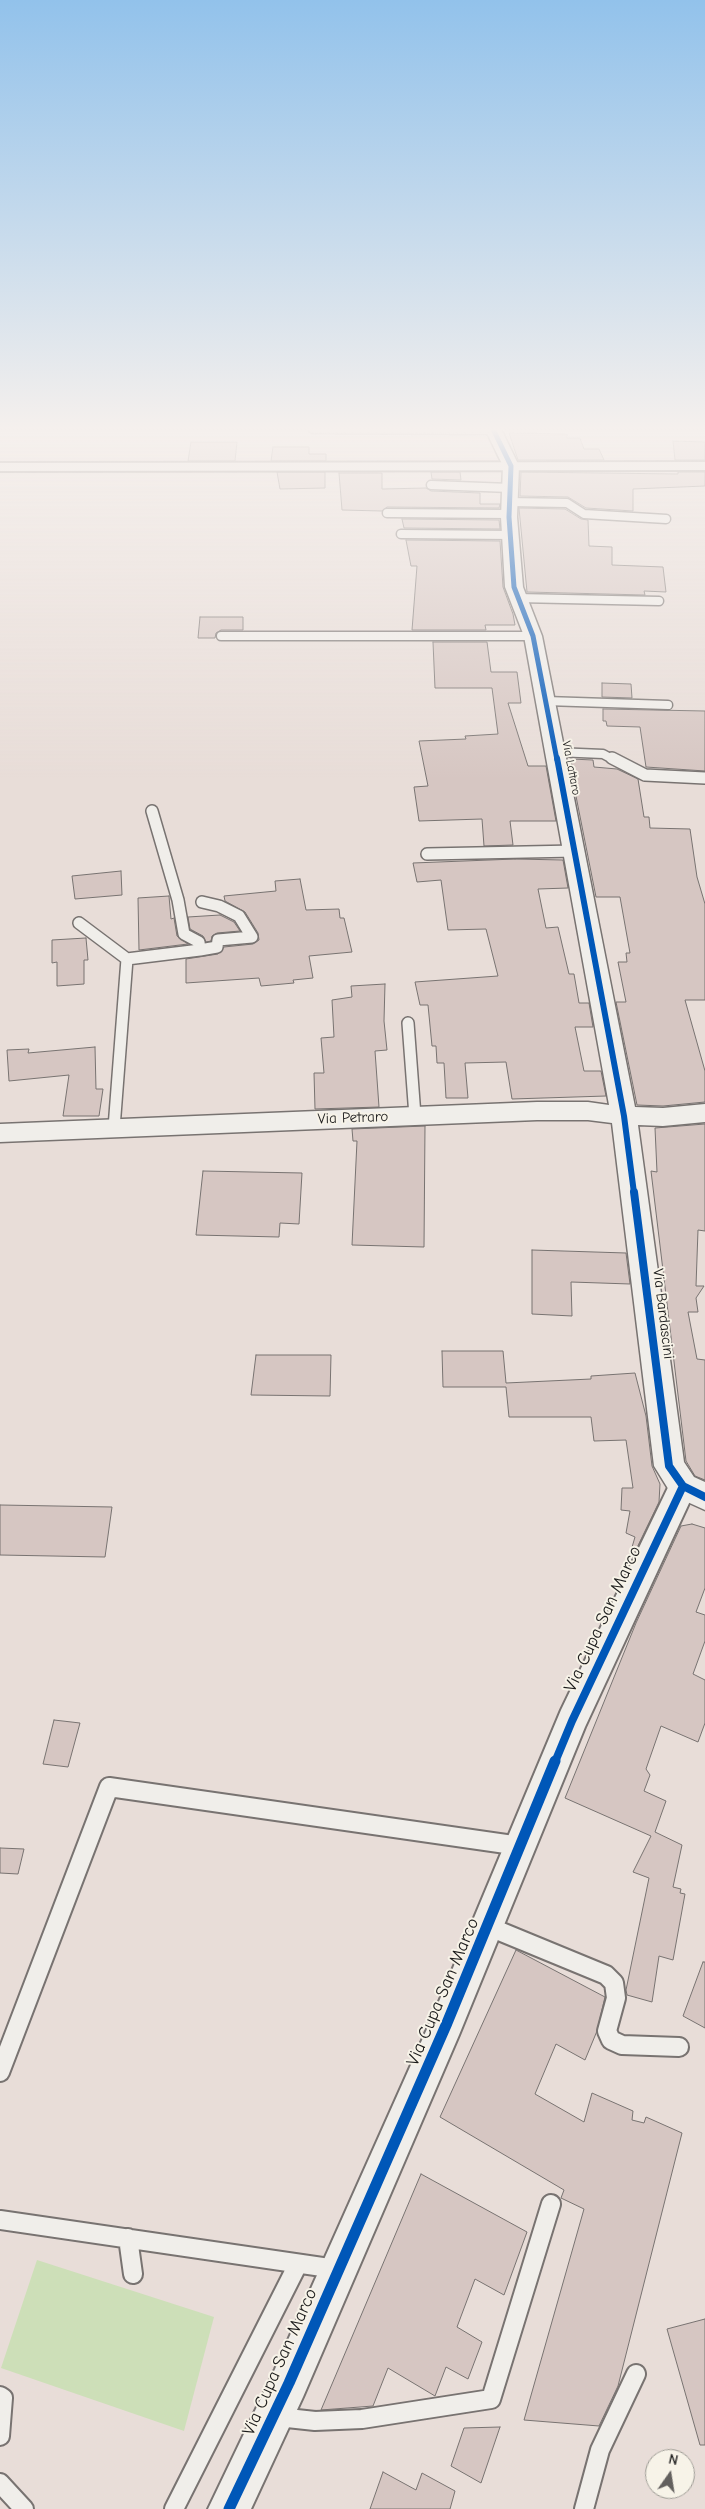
<!DOCTYPE html>
<style>
body{margin:0}
#map{position:relative;width:705px;height:2509px;overflow:hidden;background:#e8ddd8;font-family:"Comic Neue",sans-serif}
canvas{display:block}
.north{position:absolute;left:645px;top:2449px;width:50px;height:50px;box-sizing:border-box;background:#f7f3e8;border:1px solid #9f9d96;border-radius:50%;rotate:13deg;font-size:14px;font-weight:700;line-height:20px;text-align:center;color:#1c1c1c}
.north::after{content:'';display:block;margin:auto;width:18px;height:22px;background:#63605e;clip-path:polygon(50% 0,100% 100%,50% 72%,0 100%)}
</style>
<div id="map">
<canvas width="705" height="2509"></canvas>
<div class="north">N</div>
</div>
<script>
const ctx = document.querySelector('canvas').getContext('2d');
ctx.lineJoin = 'round';
function fillPath(path, color) { ctx.fillStyle = color; ctx.fill(path, 'evenodd'); }
const toPath = rows => new Path2D(rows.map(r => 'M' + r).join(''));
function strokePath(path, color, width, dash) { ctx.strokeStyle = color; ctx.lineWidth = width; ctx.lineCap = dash ? 'butt' : 'round'; ctx.setLineDash(dash || []); ctx.stroke(path); }
function write(font, color, halo, rows, align = 'center') {
  ctx.font = font + ' "Comic Neue",sans-serif'; ctx.lineWidth = 4; ctx.setLineDash([]); ctx.textBaseline = 'middle'; ctx.strokeStyle = halo; ctx.fillStyle = color; for (const [text, x, y, turn = 0] of rows) {
    ctx.save(); ctx.translate(x, y); ctx.rotate((+turn || 0) * Math.PI / 180); ctx.textAlign = isNaN(turn) ? turn : align; if (halo) ctx.strokeText(text, 0, 0); ctx.fillText(text, 0, 0); ctx.restore();
  }
}
const green = toPath([
 [37,2260,214,2317,184,2431,1,2368]
]);
const building = toPath([
 [509,433,567,434,567,438,580,438,584,449,599,449,604,460,518,460,509,433],
 [673,441,705,442,705,460,675,460,673,441],
 [191,442,237,442,235,461,188,461,191,442],
 [273,447,309,447,309,454,326,454,326,461,271,461,273,447],
 [277,472,325,472,325,488,280,489,277,472],
 [431,472,460,472,461,480,432,479,431,472],
 [521,472,678,474,678,472,705,472,705,486,633,489,633,511,586,508,568,497,520,496,521,472],
 [339,473,382,473,382,489,426,488,431,491,480,493,480,504,500,504,499,508,387,507,382,511,342,510,339,473],
 [519,508,565,509,581,519,588,520,589,546,612,547,612,565,663,567,666,592,644,591,645,595,527,592,519,508],
 [402,519,499,520,500,529,404,528,402,519],
 [406,540,500,541,503,587,513,614,515,625,485,625,486,630,412,630,417,566,411,566,406,540],
 [200,617,243,617,243,630,221,630,216,633,215,638,198,638,200,617],
 [433,642,487,642,491,672,517,672,521,703,508,703,528,766,546,766,556,821,510,821,513,845,484,846,482,819,419,821,414,787,428,786,419,741,466,739,465,736,498,734,492,688,435,688,433,642],
 [602,683,631,684,632,698,602,697,602,683],
 [603,709,705,711,705,771,646,767,640,727,607,726,606,721,603,721,603,709],
 [571,759,593,760,594,767,617,769,638,779,644,817,649,817,650,828,690,829,697,877,705,904,705,1000,685,1000,705,1071,705,1102,663,1106,637,1105,616,1002,626,1002,618,962,627,962,626,953,630,953,620,897,596,897,570,766,572,766,571,759],
 [515,859,563,860,568,888,538,889,546,928,558,927,569,974,574,974,579,1003,589,1003,593,1027,575,1027,584,1071,601,1071,606,1096,512,1099,506,1062,465,1063,468,1098,446,1098,444,1063,437,1063,436,1046,432,1046,428,1005,420,1005,415,982,498,976,486,929,448,930,441,880,417,882,413,863,515,859],
 [121,871,122,895,75,899,72,876,121,871],
 [300,879,306,910,339,909,340,918,344,918,352,952,309,956,313,978,293,980,294,983,261,986,259,978,186,983,186,959,218,954,224,947,253,944,259,940,258,933,245,912,225,901,224,896,276,891,275,881,300,879],
 [169,896,171,919,174,918,177,936,188,944,139,950,138,898,169,896],
 [220,915,234,922,240,931,217,933,212,936,211,941,206,942,203,936,190,929,188,917,220,915],
 [86,938,88,960,84,960,84,984,57,986,57,962,52,963,52,940,86,938],
 [385,984,384,1021,387,1050,375,1051,379,1107,315,1109,314,1073,324,1073,321,1038,334,1037,332,1000,352,997,351,986,385,984],
 [95,1047,96,1089,103,1089,99,1116,63,1116,69,1075,9,1081,7,1050,29,1049,28,1053,95,1047],
 [705,1124,705,1231,698,1230,696,1286,704,1286,696,1298,698,1312,688,1312,697,1359,705,1360,705,1480,695,1476,686,1461,651,1171,657,1172,655,1128,705,1124],
 [425,1126,424,1247,352,1245,357,1141,353,1141,352,1129,425,1126],
 [203,1171,302,1173,299,1224,280,1223,279,1237,196,1235,203,1171],
 [532,1250,626,1253,630,1284,571,1282,572,1316,532,1314,532,1250],
 [442,1351,503,1351,506,1383,591,1379,591,1376,635,1373,646,1416,652,1466,660,1484,659,1502,633,1556,630,1554,635,1537,626,1533,630,1511,621,1510,622,1488,633,1488,626,1440,594,1441,591,1417,509,1417,506,1387,443,1387,442,1351],
 [256,1355,331,1355,330,1396,251,1395,256,1355],
 [0,1505,112,1507,105,1557,0,1555,0,1505],
 [692,1524,705,1528,705,1588,696,1612,705,1615,705,1641,693,1674,705,1680,705,1723,698,1742,661,1726,646,1769,650,1775,644,1791,666,1801,655,1832,682,1845,673,1887,681,1889,680,1893,685,1894,673,1960,659,1956,652,2002,627,1995,626,1990,649,1878,633,1872,651,1836,565,1798,636,1623,681,1526,692,1524],
 [54,1720,80,1723,68,1767,43,1764,54,1720],
 [0,1848,24,1849,18,1874,0,1873,0,1848],
 [516,1950,605,1997,597,2031,585,2060,556,2044,535,2094,584,2122,592,2093,633,2111,632,2120,644,2123,646,2117,682,2133,618,2386,599,2426,524,2420,584,2209,561,2198,564,2190,440,2117,516,1950],
 [703,1962,705,1962,705,2028,683,2016,703,1962],
 [421,2174,527,2232,504,2295,475,2279,457,2327,482,2342,468,2379,446,2367,435,2396,388,2368,373,2406,321,2410,421,2174],
 [705,2319,705,2445,700,2445,667,2329,705,2319],
 [500,2427,481,2483,451,2466,464,2428,500,2427],
 [383,2472,416,2490,422,2473,455,2491,450,2509,370,2509,383,2472]
]);
const laneFar2 = toPath([
 [313,429,493,430],
 [431,485,510,488],
 [509,502,567,503,584,514,666,519],
 [387,513,509,514],
 [401,534,512,535],
 [517,598,659,601],
 [221,636,533,636],
 [546,701,668,705],
 [556,752,603,754,614,760]
]);
const laneFar1 = toPath([
 [612,758,645,775,705,778],
 [152,811,178,900,184,934,199,942,200,950],
 [427,854,575,851],
 [79,923,127,959,114,1128],
 [127,959,200,950,217,947,218,940,252,937,239,916,219,906,202,902],
 [408,1023,415,1116]
]);
const lane = toPath([
 [487,1926,606,1975,614,1983,616,1998,607,2031,611,2040,622,2045,679,2047],
 [0,2072,109,1787,520,1846],
 [0,2220,336,2269],
 [128,2238,133,2274],
 [0,2396,3,2398,0,2436],
 [278,2417,315,2421,362,2419,491,2399,551,2204],
 [0,2483,24,2509],
 [174,2509,298,2264],
 [584,2509,600,2450,636,2374]
]);
const street = toPath([
 [705,462,705,470,0,471,0,463,705,462],
 [683,1474,693,1477,697,1486,585,1727,459,2035,303,2397,251,2509,208,2509,275,2369,435,2011,561,1710,673,1477,683,1474]
]);
const secondary = toPath([
 [485,429,501,429,519,466,517,517,523,587,542,636,635,1107,663,1108,705,1104,705,1122,663,1126,638,1125,684,1462,694,1477,705,1482,705,1510,672,1495,654,1466,612,1123,588,1120,537,1120,0,1142,0,1124,537,1102,588,1102,609,1105,524,636,505,587,501,517,503,466,485,429]
]);
const cyclewayFar3 = toPath([
 [493,429,511,466,509,517,514,587,533,636,557,760]
]);
const cyclewayFar2 = toPath([
 [557,758,624,1116,634,1193]
]);
const cyclewayFar1 = toPath([
 [634,1192,669,1466,683,1486,705,1497],
 [555,1762,572,1721,683,1486]
]);
const cycleway = toPath([
 [229,2509,289,2383,447,2023,555,1761]
]);
const farStreetnames = [
 ["Via Lattaro",571,768,79]
];
const streetNames = [
 ["Via Petraro",353,1118,-2],
 ["Via Bardascini",663,1314,83]
];
const nearStreetnames = [
 ["Via Cupa San Marco",603,1619,-65],
 ["Via Cupa San Marco",443,1992,-67],
 ["Via Cupa San Marco",280,2362,-66]
];
fillPath(green, '#cddfb8');
fillPath(building, '#d6c6c2');
strokePath(building, '#787371', 1);
strokePath(laneFar2, '#787371', 11);
strokePath(laneFar1, '#787371', 14);
strokePath(lane, '#787371', 22);
strokePath(street, '#787371', 4);
strokePath(secondary, '#787371', 3);
strokePath(laneFar2, '#f0eeea', 8);
strokePath(laneFar1, '#f0eeea', 11);
strokePath(lane, '#f0eeea', 18);
fillPath(street, '#f0eeea');
fillPath(secondary, '#f0eeea');
strokePath(cyclewayFar3, '#0057b8', 5);
strokePath(cyclewayFar2, '#0057b8', 6);
strokePath(cyclewayFar1, '#0057b8', 8);
strokePath(cycleway, '#0057b8', 11);
const sky = ctx.createLinearGradient(0, 0, 0, 780);
sky.addColorStop(0, '#92c2eb');
sky.addColorStop(0.55, '#f5f0ed');
sky.addColorStop(1, '#f5f0ed00');
ctx.fillStyle = sky;
ctx.fillRect(0, 0, 705, 780);
write('12px', '#1c1c1c', '#f7f3e8', farStreetnames);
write('15px', '#1c1c1c', '#f7f3e8', streetNames);
write('18px', '#1c1c1c', '#f7f3e8', nearStreetnames);
</script>
